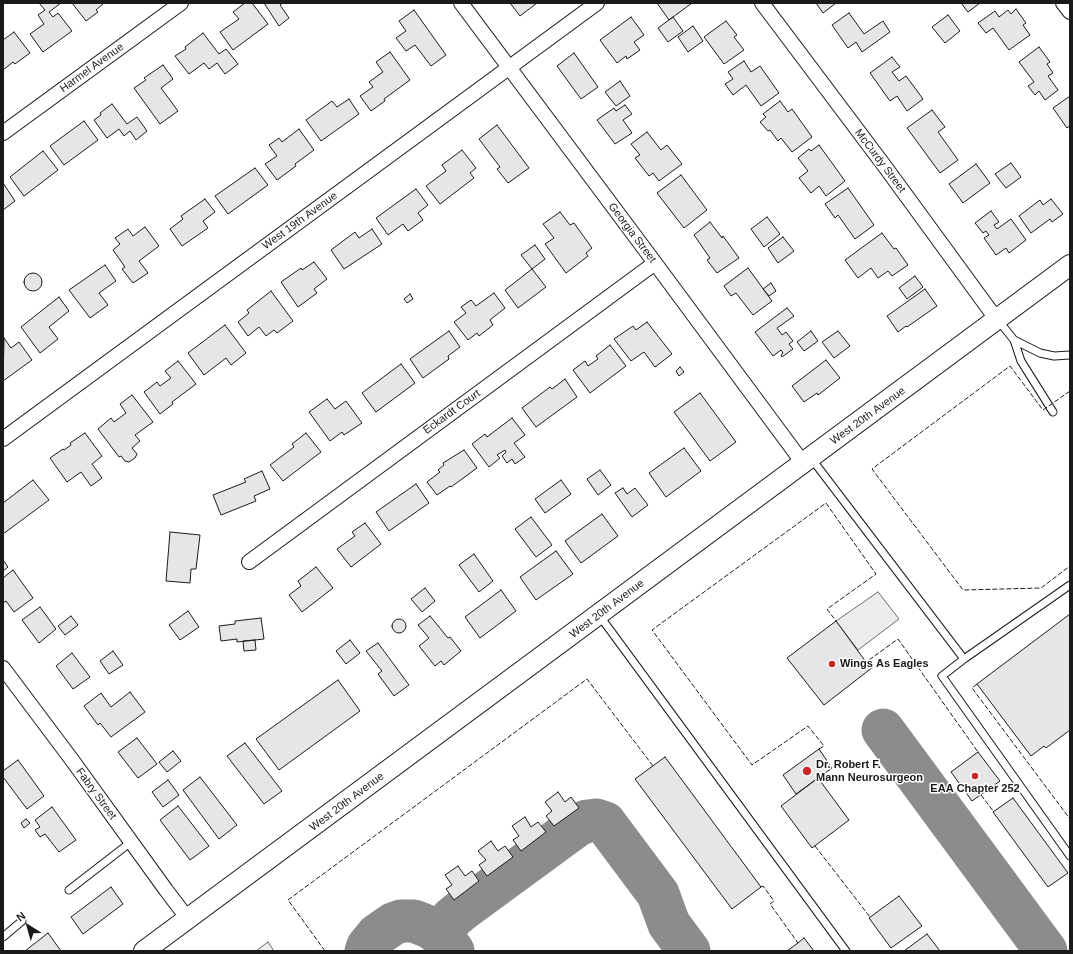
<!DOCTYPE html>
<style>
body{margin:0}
#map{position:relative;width:1073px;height:954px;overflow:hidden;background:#fff;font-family:Helvetica,sans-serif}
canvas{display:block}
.frame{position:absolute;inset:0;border:4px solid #1a1a1a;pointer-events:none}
.north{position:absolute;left:8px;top:906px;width:40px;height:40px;-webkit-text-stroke:3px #fff;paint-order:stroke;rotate:323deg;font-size:11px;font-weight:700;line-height:16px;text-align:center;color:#1a1a1a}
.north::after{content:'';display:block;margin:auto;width:14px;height:18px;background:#1a1a1a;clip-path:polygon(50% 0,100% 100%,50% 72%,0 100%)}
</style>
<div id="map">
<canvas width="1073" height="954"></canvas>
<div class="frame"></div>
<div class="north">N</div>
</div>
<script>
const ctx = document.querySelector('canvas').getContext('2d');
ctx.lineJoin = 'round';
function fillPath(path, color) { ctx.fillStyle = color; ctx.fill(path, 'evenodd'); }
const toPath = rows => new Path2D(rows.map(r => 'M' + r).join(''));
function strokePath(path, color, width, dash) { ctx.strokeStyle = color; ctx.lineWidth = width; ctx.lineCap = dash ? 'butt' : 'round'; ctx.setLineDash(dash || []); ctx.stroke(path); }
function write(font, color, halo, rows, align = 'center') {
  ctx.font = font + ' Helvetica,sans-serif'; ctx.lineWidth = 3; ctx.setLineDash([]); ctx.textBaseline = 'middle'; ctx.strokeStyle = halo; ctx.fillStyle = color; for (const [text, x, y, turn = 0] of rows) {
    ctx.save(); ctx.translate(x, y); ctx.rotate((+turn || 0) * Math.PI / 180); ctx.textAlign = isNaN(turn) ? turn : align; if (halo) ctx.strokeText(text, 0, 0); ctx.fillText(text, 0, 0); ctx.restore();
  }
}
const parking = toPath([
 [878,592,899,619,858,650,836,621,878,592],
 [268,942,274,951,256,951,268,942]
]);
const taxiway = toPath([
 [883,730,1046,951],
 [443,938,446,928,452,918,462,910,578,825,587,821,596,820,605,823,658,894,669,924,689,951],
 [366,951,368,946,377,935,393,924,401,921,414,921,429,927,436,931,453,951]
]);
const building = toPath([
 [39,3,61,3,49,12,53,17,58,13,72,31,43,52,30,34,44,24,38,15,45,10,39,3],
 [72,3,104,3,96,10,98,12,86,21,72,3],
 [245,3,252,3,268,24,233,50,220,32,239,19,233,12,245,3],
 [264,3,283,3,280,5,289,18,279,26,264,3],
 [510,3,537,3,520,16,510,3],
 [657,3,692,3,669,20,657,3],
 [816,3,836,3,823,13,816,3],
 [961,3,980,3,968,12,961,3],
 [1016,9,1026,23,1023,25,1030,35,1009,50,993,28,986,33,978,23,995,11,999,17,1008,10,1011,14,1016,9],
 [414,10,446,55,431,66,415,45,406,51,396,38,406,31,399,21,414,10],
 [849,13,864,34,883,21,890,32,862,52,856,42,848,48,832,25,849,13],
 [948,15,960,31,945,43,932,27,948,15],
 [631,17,644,35,634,42,640,50,627,59,626,56,617,63,600,40,631,17],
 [673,17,683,31,668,42,658,28,673,17],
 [726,21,737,35,734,37,744,50,724,64,704,37,726,21],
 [693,26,703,41,688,52,678,37,693,26],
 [14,32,30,53,15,64,13,62,3,70,3,40,14,32],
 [203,33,219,54,226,49,238,64,225,74,217,63,209,69,204,63,189,74,175,56,186,49,185,47,203,33],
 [1039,47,1050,62,1047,64,1053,73,1048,76,1058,90,1045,100,1039,91,1035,95,1028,86,1034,82,1019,62,1039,47],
 [390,52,410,80,384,99,385,101,371,111,360,96,373,87,369,82,383,72,376,62,390,52],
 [574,53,598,87,581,99,557,66,574,53],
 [892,57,900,67,892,72,899,81,906,76,923,99,907,111,897,96,890,101,870,73,892,57],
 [744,61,751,72,760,66,779,93,761,106,746,85,733,95,725,84,733,79,728,72,744,61],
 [163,65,173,79,161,88,178,111,160,124,134,88,146,80,144,78,163,65],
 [620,81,630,96,616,106,605,92,620,81],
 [1070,96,1070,126,1067,128,1053,108,1070,96],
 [349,99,359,114,321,141,306,120,332,101,337,107,349,99],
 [780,101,788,112,792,109,812,137,792,152,781,138,778,141,770,130,768,131,760,122,766,117,763,114,780,101],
 [112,104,127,124,137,117,147,131,136,140,130,131,124,136,119,129,107,138,94,120,101,115,100,113,112,104],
 [625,105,632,114,623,120,632,133,615,144,597,120,614,108,616,111,625,105],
 [932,110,945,127,938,132,958,160,940,173,907,128,932,110],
 [84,121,98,140,64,165,50,146,84,121],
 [497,125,529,168,508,183,497,169,500,167,479,139,497,125],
 [299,129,314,150,295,164,296,166,277,180,265,164,277,156,269,145,279,138,282,142,299,129],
 [647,132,661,150,667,145,682,164,659,181,653,173,649,176,635,158,640,155,631,144,647,132],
 [819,145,845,181,826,196,819,186,811,193,799,178,808,171,798,158,809,149,811,151,819,145],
 [462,150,476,168,470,173,474,178,440,204,426,186,446,171,442,165,462,150],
 [43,151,58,170,24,196,10,177,43,151],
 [1011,163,1021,177,1006,188,995,174,1011,163],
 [976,164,990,183,963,203,949,184,976,164],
 [255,168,268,185,228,214,215,196,255,168],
 [681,175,707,210,684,228,657,193,681,175],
 [3,183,15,201,3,210,3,183],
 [848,188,874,225,855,239,838,215,835,218,825,204,848,188],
 [416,189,428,205,418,213,423,220,408,231,403,224,388,235,376,218,416,189],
 [205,199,215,212,203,221,208,228,182,246,170,229,183,219,181,216,205,199],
 [1051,199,1063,214,1052,222,1050,219,1031,233,1019,216,1040,200,1043,205,1051,199],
 [991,211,999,222,994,225,997,229,1011,219,1026,240,1009,253,1006,248,996,255,984,238,989,235,986,231,983,233,975,223,991,211],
 [560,212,570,225,574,223,592,248,586,253,588,256,566,273,545,244,554,238,543,224,560,212],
 [767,217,780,234,764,247,751,229,767,217],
 [710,222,722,238,723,236,739,258,717,273,707,260,710,258,694,235,710,222],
 [145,227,159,246,139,261,148,273,133,283,122,269,125,267,113,250,120,244,115,238,128,229,133,236,145,227],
 [372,229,382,244,344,269,331,250,355,232,359,238,372,229],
 [882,233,894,249,896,248,908,265,892,276,888,271,878,278,871,268,858,278,845,260,882,233],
 [783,237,794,251,778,263,768,248,783,237],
 [535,245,545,259,532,269,521,255,535,245],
 [314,262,327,279,314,289,317,293,298,307,281,282,301,268,302,270,314,262],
 [105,265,116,281,99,293,108,305,90,318,69,290,105,265],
 [748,268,772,301,753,315,736,293,731,296,724,286,748,268],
 [532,269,546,287,518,308,505,290,532,269],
 '24 282a9 9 0 1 1 18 0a9 9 0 1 1-18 0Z',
 [915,276,923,287,907,299,899,288,915,276],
 [771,283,776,291,769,296,763,289,771,283],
 [925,289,937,306,907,327,906,326,898,332,887,316,925,289],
 [271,291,293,321,277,333,274,330,266,336,259,327,248,336,238,322,249,313,247,310,271,291],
 [494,293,505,308,490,320,493,325,479,336,477,333,468,340,454,322,466,313,461,307,471,300,476,306,494,293],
 [410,294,413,299,407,303,404,299,410,294],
 [59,297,69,311,49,327,58,339,40,353,21,327,59,297],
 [787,308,794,316,777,328,782,335,786,332,793,341,789,344,793,349,782,357,781,355,783,353,781,350,773,356,755,332,787,308],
 [647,322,672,354,655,367,644,352,631,361,614,339,633,326,636,330,647,322],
 [225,325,246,353,231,365,226,358,204,375,188,353,225,325],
 [449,331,460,347,448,356,449,359,423,378,410,359,449,331],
 [811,331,818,341,804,351,797,342,811,331],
 [838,331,850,346,834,358,822,342,838,331],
 [4,338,11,348,19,342,32,360,3,381,4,338],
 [610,345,626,366,590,393,573,370,585,361,588,366,598,359,596,356,610,345],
 [826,360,840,378,818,395,817,393,804,402,792,386,826,360],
 [178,361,196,384,172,402,173,404,160,414,144,392,157,382,160,386,171,378,165,371,178,361],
 [401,364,415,383,376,412,362,393,401,364],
 [680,367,684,372,679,376,676,371,680,367],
 [565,379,577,397,536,427,522,408,550,387,552,389,565,379],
 [700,393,736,442,710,461,674,412,700,393],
 [132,395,153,422,135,435,140,441,132,448,137,454,135,458,129,462,125,461,121,456,119,457,98,429,111,418,114,422,126,413,120,404,132,395],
 [327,399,335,409,346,401,362,423,344,435,342,432,330,441,309,412,327,399],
 [512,418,525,435,514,443,525,457,515,464,512,459,507,463,502,456,506,452,505,450,497,455,500,458,489,467,472,444,485,434,487,437,512,418],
 [85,433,102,456,92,464,102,478,91,486,81,472,67,482,50,458,63,449,64,450,71,445,70,443,85,433],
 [306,433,321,452,283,481,270,465,294,447,292,444,306,433],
 [684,448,701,471,666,497,649,473,684,448],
 [464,450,477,468,451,487,450,486,437,495,427,482,440,472,438,470,444,465,443,463,464,450],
 [600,470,611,485,598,495,587,479,600,470],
 [262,471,270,489,254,496,256,501,221,515,213,495,246,482,244,479,262,471],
 [33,480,49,500,3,534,3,503,33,480],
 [561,480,571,494,545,513,535,499,561,480],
 [416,484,429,503,389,531,376,512,416,484],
 [623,488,627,494,635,488,648,505,632,517,615,493,623,488],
 [602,514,618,536,581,563,565,541,602,514],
 [531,517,552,545,536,557,515,529,531,517],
 [365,523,381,544,351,567,337,549,355,536,352,532,365,523],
 [170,532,200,535,196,569,191,569,190,583,166,581,170,532],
 [556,551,573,574,536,600,520,577,556,551],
 [474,554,493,581,479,592,459,565,474,554],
 [3,560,8,567,3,571,3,560],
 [316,567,333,588,302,612,289,595,301,586,298,581,316,567],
 [13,570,33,598,14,612,6,601,3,603,3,578,13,570],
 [425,588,435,601,422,612,411,599,425,588],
 [501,590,516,611,480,638,465,617,501,590],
 [40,607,56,629,39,643,22,620,40,607],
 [188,611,199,627,180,640,169,625,188,611],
 [1070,614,1070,730,1046,748,1044,746,1031,756,977,684,1070,614],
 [71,616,78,625,65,635,58,626,71,616],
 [430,616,448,638,450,637,461,651,444,665,441,661,435,666,419,646,429,638,418,625,430,616],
 [261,618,264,639,237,642,237,639,221,641,219,626,235,624,235,621,261,618],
 '392 626a7 7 0 1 1 14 0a7 7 0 1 1-14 0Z',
 [836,621,866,662,868,660,873,667,824,705,787,658,836,621],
 [255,640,256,650,244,651,243,641,255,640],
 [350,640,360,653,346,664,336,651,350,640],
 [378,643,409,685,394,696,378,674,382,671,366,651,378,643],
 [113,651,123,665,109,674,100,661,113,651],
 [72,653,90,677,73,689,56,666,72,653],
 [338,680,360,711,279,770,256,739,338,680],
 [130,692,145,712,111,737,100,723,98,725,84,706,101,693,111,707,130,692],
 [137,738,157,764,138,778,118,752,137,738],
 [245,743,282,791,264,804,227,756,245,743],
 [819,749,832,768,796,794,783,775,819,749],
 [173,751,181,761,167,772,159,762,173,751],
 [978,752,1000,781,972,801,951,772,978,752],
 [665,757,761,887,732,909,635,779,665,757],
 [18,760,44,796,27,809,3,777,3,771,18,760],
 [200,777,237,825,219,839,183,790,200,777],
 [818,778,849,820,812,848,781,806,818,778],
 [168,780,179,795,163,807,152,792,168,780],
 [558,792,565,802,571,797,579,808,554,826,546,816,552,811,545,802,558,792],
 [1013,798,1068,873,1048,887,993,812,1013,798],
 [178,806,209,846,190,860,160,820,178,806],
 [52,807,76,840,59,852,45,834,40,837,35,830,40,827,35,820,52,807],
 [525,817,531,827,538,822,546,832,521,851,513,840,519,836,512,826,525,817],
 [26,819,30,823,24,828,21,823,26,819],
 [491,841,498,851,505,846,513,857,487,876,479,865,486,860,478,851,491,841],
 [458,866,465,876,472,871,479,881,454,900,446,889,452,885,445,875,458,866],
 [111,887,123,904,83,934,71,917,111,887],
 [899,896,922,926,891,948,869,918,899,896],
 [48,933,61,951,25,951,48,933],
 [927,934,940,951,904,951,927,934],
 [804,938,814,951,787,951,798,943,804,938]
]);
const lane = toPath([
 [998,320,1014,340,1021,361,1053,412],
 [1014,340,1040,353,1054,356,1070,355],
 [811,458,964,659,942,676,1070,856],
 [599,615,846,951],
 [964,659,1070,585],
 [69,890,131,842],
 [3,937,22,921]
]);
const street = toPath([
 [461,3,655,263,803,463],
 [762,3,886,168,997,320],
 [1063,3,1070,12],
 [3,133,181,3],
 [3,439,597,3],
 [249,562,655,263],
 [3,668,72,760,166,890,188,919]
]);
const secondary = toPath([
 [144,951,1070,265]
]);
const fence = toPath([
 [1070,391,1043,410,1010,366,872,469,963,590,1041,588,1070,566],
 [869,660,898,639,978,752],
 [977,684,972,688,1070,819],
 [819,749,824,746,808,726,752,765,652,630,826,503,876,574,827,609,836,621],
 [981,795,994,812],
 [815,846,870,917],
 [761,887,763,886,774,901,770,904,798,943],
 [325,951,288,900,587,679,653,766]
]);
const markers = [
 [832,664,4,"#c62828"],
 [807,771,5,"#c62828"],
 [975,776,4,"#c62828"]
];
const streetNames = [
 ["Harmel Avenue",92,68,-36],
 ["McCurdy Street",880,161,53],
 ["West 19th Avenue",300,221,-36],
 ["Georgia Street",632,233,53],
 ["Eckardt Court",452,412,-36],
 ["West 20th Avenue",868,416,-36],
 ["West 20th Avenue",607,609,-37],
 ["Fabry Street",96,794,54],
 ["West 20th Avenue",347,802,-37]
];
const poiNames = [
 ["Wings As Eagles",840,664],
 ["Dr. Robert F.",816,765],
 ["Mann Neurosurgeon",816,778],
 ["EAA Chapter 252",975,789,"center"]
];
fillPath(parking, '#ededed');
strokePath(parking, '#6a6a6a', 1);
strokePath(taxiway, '#8c8c8c', 43);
fillPath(building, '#e6e6e6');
strokePath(building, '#1a1a1a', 1);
strokePath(lane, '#1a1a1a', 9);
strokePath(street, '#1a1a1a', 16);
strokePath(secondary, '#1a1a1a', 22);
strokePath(lane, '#fff', 7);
strokePath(street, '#fff', 14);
strokePath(secondary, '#fff', 20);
strokePath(fence, '#1a1a1a', 1, [5, 2]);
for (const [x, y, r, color] of markers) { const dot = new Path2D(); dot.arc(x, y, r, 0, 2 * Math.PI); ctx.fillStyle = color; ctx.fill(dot); strokePath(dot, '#fff', 1.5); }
write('11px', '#1a1a1a', '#fff', streetNames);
write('bold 11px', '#1a1a1a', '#fff', poiNames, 'left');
</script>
